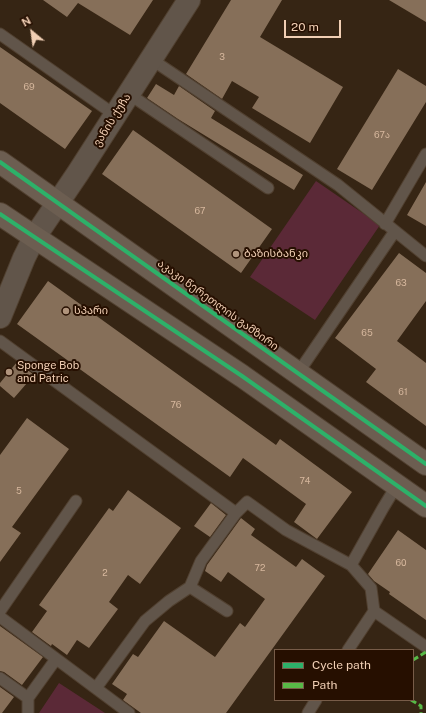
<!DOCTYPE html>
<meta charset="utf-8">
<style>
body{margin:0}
#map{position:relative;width:426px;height:713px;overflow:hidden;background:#362514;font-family:"Public Sans",sans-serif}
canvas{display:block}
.legend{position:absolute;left:274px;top:649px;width:140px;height:52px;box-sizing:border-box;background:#260f00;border:1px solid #775c48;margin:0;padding:5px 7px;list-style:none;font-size:12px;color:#f1cfb4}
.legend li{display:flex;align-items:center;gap:8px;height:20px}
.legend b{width:20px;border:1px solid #775c48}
.north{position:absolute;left:12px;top:12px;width:40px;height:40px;-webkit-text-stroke:3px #260f00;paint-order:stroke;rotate:331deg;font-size:11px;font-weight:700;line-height:16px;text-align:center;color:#f1cfb4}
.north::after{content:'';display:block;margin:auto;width:14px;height:18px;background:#f1cfb4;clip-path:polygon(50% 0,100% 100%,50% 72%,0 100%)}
.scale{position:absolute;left:284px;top:20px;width:57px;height:18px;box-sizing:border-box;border:2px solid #f1cfb4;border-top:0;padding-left:5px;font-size:12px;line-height:14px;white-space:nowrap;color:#f1cfb4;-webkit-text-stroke:3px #260f00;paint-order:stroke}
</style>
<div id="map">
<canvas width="426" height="713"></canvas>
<ul class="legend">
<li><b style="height:5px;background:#2db169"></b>Cycle path</li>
<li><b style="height:5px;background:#58b947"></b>Path</li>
</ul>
<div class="north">N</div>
<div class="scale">20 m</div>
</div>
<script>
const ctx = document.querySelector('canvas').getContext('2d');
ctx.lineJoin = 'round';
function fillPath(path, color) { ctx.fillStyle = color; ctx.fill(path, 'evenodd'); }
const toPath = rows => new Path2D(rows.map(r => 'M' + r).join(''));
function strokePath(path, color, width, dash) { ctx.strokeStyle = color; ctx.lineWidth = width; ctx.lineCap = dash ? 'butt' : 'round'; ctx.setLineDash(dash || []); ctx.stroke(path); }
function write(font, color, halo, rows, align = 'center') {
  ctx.font = font + ' "Public Sans","Noto Sans Georgian",sans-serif'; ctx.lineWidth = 4; ctx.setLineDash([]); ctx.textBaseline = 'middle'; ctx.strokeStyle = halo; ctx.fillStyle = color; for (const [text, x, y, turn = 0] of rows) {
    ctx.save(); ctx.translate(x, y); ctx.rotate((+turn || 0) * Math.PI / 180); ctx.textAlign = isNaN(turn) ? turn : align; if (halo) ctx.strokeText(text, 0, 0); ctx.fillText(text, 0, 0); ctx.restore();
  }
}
const green = toPath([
 [316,181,380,225,315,320,250,277],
 [59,683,105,713,39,713]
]);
const building = toPath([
 [43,0,153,0,130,35,78,3,67,17],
 [231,0,282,0,260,37,343,87,310,143,252,108,259,97,232,81,222,99,186,74],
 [389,0,426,0,426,22],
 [0,47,92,111,65,149,0,103],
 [398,69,426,86,426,102,372,190,337,169],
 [156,84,174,95,179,86,215,111,211,118,303,175,294,190,178,119,147,98],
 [133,130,272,229,241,273,102,174],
 [426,182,426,226,407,215],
 [399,253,426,273,426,301,397,341,426,363,426,426,366,382,376,369,335,338],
 [48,281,276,445,280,439,352,492,317,539,294,522,306,504,243,458,230,477,17,324],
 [17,362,34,375,14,398,0,386,0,383],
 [27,418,69,449,12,527,21,533,0,562,0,455],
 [128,490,181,528,140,584,128,575,109,602,118,609,89,648,77,640,67,655,52,644,51,646,32,632,47,611,39,605,109,508,113,511],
 [211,503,226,515,210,537,194,526],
 [241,518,255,529,251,535,296,567,302,559,325,576,226,713,141,713,123,700,127,694,112,684,133,654,138,657,164,621,215,657,240,623,245,627,265,599,228,572,221,582,205,571,207,565],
 [398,530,426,550,426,620,389,594,390,592,374,581,368,574],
 [0,626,43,657,22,685,4,672,0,671],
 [0,687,14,697,2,713,0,713]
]);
const lane = toPath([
 [0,34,115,115],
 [151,59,338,185,395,231],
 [129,94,268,188],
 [385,224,426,154],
 [0,341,236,513,247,502,286,530,351,565],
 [298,373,395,231,426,256],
 [190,587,201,561,236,513],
 [0,611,76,501],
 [374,611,426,647],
 [0,617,129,713],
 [348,650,374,611,371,588,351,565,383,508,397,485],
 [0,678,28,698,56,659],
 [96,688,145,621,169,601,190,587,227,611],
 [28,713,28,698],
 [308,713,316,700]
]);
const street = toPath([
 [0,317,24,258,34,238,78,173,189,0]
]);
const secondary = toPath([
 [0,162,426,464],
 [0,214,242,376,426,506]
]);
const quiet = toPath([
 [413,660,426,652],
 [411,700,421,706,421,713]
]);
const cycleway = toPath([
 [0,162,426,464],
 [0,214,242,376,426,506]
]);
const markers = [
 [236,254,4,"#b0947c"],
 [66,311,4,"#b0947c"],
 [9,372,4,"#b0947c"]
];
const numberNames = [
 ["3",222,57],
 ["69",29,87],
 ["67ა",382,135],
 ["67",200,211],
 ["63",401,283],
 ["65",367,333],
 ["61",403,392],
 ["76",176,405],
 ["74",305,481],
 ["5",19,491],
 ["60",401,563],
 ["72",260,568],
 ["2",105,573]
];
const streetNames = [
 ["ვანის ქუჩა",112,120,-58],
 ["აკაკი წერეთლის გამზირი",218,305,36]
];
const poiNames = [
 ["ბაზისბანკი",244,254],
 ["სპარი",74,311],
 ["Sponge Bob",17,366],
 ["and Patric",17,379]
];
fillPath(green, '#5b2937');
fillPath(building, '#866f59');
strokePath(lane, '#514030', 13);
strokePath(street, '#514030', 24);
strokePath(secondary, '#514030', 24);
strokePath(lane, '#61554a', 11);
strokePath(street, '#61554a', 22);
strokePath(secondary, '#6c5e51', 22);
strokePath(quiet, '#58b947', 3, [6, 3]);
strokePath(cycleway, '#2db169', 4);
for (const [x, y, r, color] of markers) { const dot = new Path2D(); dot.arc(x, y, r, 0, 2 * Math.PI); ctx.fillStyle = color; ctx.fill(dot); strokePath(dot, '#260f00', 1.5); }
write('9px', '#d6b79d', null, numberNames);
write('11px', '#f1cfb4', '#260f00', streetNames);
write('11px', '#f1cfb4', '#260f00', poiNames, 'left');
</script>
